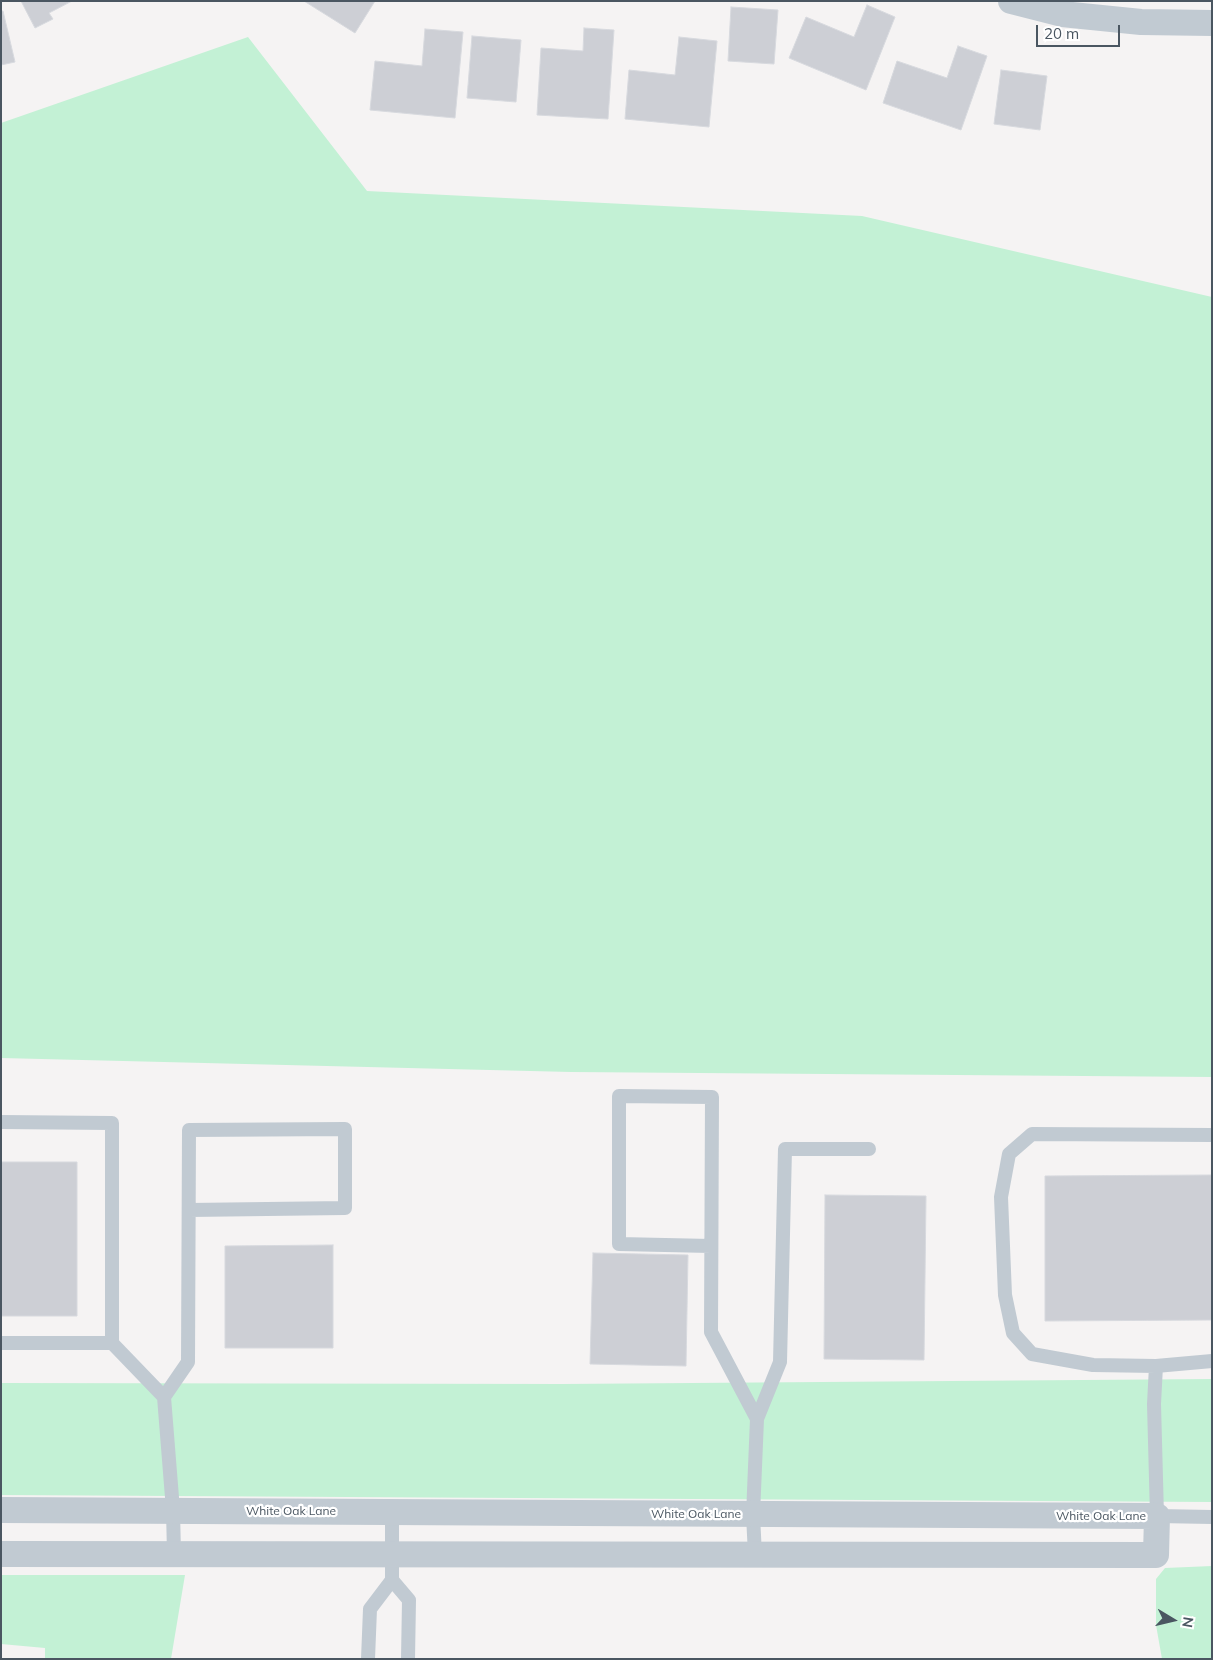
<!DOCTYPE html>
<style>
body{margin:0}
#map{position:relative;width:1213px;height:1660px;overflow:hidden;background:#f5f3f3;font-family:Mulish,sans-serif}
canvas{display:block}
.frame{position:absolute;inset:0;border:2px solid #4a5661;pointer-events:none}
.north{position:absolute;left:1148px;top:1595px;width:50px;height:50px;-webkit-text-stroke:4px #fff;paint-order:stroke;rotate:99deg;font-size:14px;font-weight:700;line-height:20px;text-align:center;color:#4a5661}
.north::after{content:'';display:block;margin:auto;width:18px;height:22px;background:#4a5661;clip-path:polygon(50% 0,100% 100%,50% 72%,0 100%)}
.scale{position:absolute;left:1036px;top:25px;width:84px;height:22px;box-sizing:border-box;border:2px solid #4a5661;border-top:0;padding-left:6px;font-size:15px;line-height:18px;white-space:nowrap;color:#4a5661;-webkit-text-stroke:4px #fff;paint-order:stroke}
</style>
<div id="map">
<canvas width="1213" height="1660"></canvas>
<div class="frame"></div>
<div class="north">N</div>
<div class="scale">20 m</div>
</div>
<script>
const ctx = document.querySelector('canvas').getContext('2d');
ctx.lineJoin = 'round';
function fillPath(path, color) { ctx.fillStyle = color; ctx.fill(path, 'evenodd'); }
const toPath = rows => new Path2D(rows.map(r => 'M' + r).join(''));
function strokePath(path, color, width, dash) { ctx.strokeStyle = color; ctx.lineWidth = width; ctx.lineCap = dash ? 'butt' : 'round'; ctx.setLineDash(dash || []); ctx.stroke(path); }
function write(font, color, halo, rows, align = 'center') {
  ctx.font = font + ' Mulish,sans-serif'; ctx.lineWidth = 4.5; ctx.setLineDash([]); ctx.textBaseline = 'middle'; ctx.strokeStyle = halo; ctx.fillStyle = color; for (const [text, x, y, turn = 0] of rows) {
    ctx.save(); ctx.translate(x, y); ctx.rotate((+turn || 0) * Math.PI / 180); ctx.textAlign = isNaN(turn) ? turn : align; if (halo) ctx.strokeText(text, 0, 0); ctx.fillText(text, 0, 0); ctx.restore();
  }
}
const green = toPath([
 [248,37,367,191,862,216,1212,297,1212,1077,571,1072,1,1058,1,123],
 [1212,1379,1212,1502,1,1495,1,1383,562,1384],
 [1212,1566,1212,1659,1162,1659,1156,1625,1156,1579,1165,1568],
 [1,1575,185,1575,171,1659,45,1659,45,1648,1,1644]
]);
const building = toPath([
 [21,1,72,1,49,13,53,19,35,28,21,1],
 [304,1,375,1,355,33,304,1],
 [867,5,895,17,866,90,789,58,806,17,854,37,867,5],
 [731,7,778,10,774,64,728,61,731,7],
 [1,11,3,11,15,62,1,65,1,11],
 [584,28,614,30,608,119,537,115,541,48,583,51,584,28],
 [425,29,463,32,455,118,370,110,375,61,422,66,425,29],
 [472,36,521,40,516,102,467,98,472,36],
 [679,37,717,41,709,127,625,119,629,70,675,75,679,37],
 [958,46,987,56,961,130,883,103,897,61,947,78,958,46],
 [1001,70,1047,76,1040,130,994,124,1001,70],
 [1,1162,77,1162,77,1316,1,1316,1,1162],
 [1212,1175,1212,1320,1045,1321,1045,1176,1212,1175],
 [825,1195,926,1196,924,1360,824,1359,825,1195],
 [333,1245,333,1348,225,1348,225,1246,333,1245],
 [593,1253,688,1255,686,1366,590,1364,593,1253]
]);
const lane = toPath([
 [1,1122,112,1123,112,1343,164,1397],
 [1212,1135,1032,1134,1009,1154,1001,1197,1005,1295,1013,1333,1032,1354,1093,1365,1156,1366,1212,1361],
 [711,1246,619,1244,619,1096,712,1097,711,1332,757,1419,753,1515,755,1555],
 [1,1343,112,1343],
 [1156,1366,1154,1404,1157,1516,1212,1517],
 [757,1419,780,1362,785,1149,869,1149],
 [174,1554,173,1510,164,1397,188,1362,189,1130,345,1129,345,1208,189,1210],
 [392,1580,409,1600,408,1659],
 [368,1659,370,1609,392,1580,392,1512]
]);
const street = toPath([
 [1011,1,1062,14,1141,22,1212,23],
 [1,1510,1157,1516,1156,1555,1,1554]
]);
const streetNames = [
 ["White Oak Lane",291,1511],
 ["White Oak Lane",696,1514],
 ["White Oak Lane",1101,1516]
];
fillPath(green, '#c3f1d5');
fillPath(building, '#cdcfd5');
strokePath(building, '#d7d9de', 1);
strokePath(lane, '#c1cad2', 14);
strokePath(street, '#c1cad2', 26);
write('12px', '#4a5661', '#fff', streetNames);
</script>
